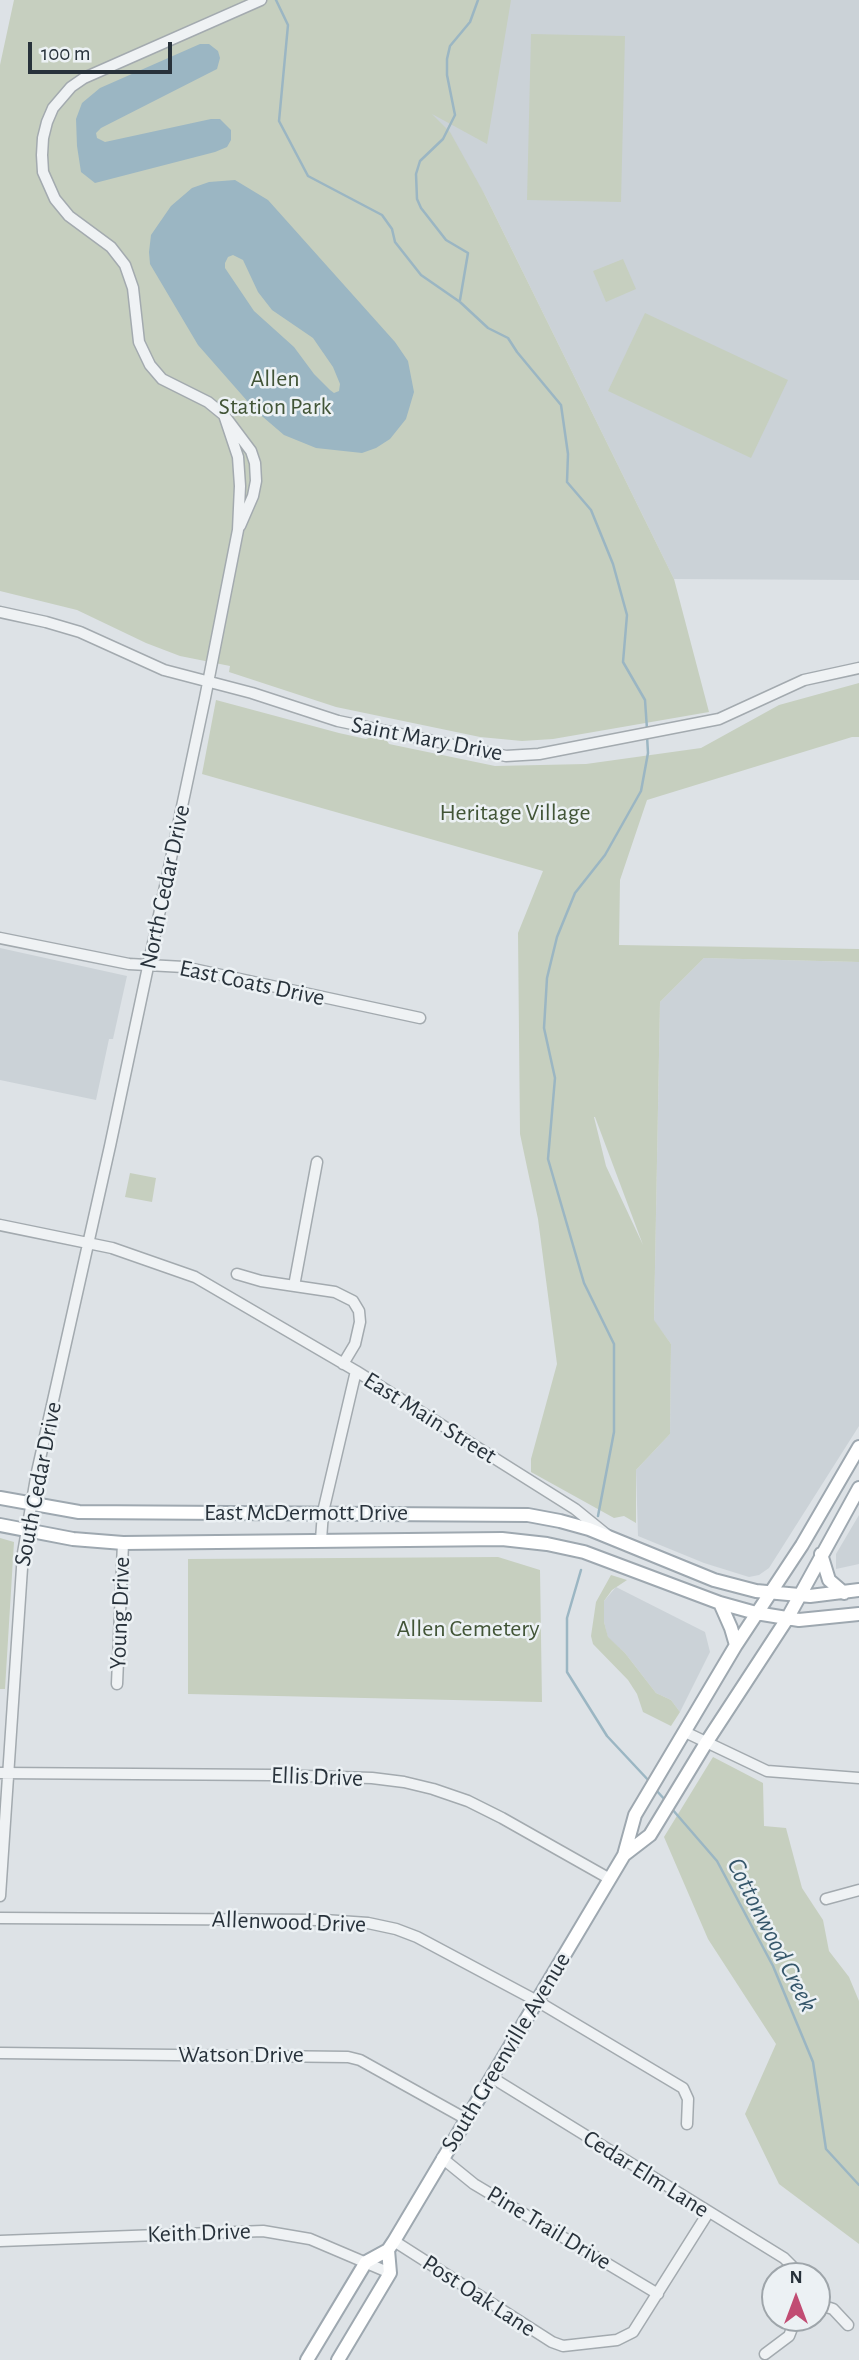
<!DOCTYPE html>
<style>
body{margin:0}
#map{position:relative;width:859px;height:2360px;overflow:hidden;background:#dde2e6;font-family:"Alegreya Sans",sans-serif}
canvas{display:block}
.north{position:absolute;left:761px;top:2262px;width:70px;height:70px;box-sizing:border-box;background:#ecf1f4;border:2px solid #9ea5aa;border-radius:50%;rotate:0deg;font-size:19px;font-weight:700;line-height:28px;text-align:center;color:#28323b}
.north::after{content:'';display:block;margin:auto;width:24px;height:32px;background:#c14c73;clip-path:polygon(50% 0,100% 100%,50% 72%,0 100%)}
.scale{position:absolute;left:28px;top:42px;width:144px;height:32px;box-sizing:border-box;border:4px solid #28323b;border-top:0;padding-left:9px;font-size:21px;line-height:24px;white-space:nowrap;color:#28323b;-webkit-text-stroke:5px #ecf1f4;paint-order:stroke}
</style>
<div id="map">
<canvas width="859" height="2360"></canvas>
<div class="north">N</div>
<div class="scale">100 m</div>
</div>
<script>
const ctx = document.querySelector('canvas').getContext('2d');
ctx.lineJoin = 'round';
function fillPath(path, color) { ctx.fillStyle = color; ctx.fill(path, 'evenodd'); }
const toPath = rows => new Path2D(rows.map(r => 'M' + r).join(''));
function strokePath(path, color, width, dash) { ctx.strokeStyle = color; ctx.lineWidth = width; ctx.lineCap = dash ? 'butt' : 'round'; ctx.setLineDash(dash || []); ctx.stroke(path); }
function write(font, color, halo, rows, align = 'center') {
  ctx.font = font + ' "Alegreya Sans",sans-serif'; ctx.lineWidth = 5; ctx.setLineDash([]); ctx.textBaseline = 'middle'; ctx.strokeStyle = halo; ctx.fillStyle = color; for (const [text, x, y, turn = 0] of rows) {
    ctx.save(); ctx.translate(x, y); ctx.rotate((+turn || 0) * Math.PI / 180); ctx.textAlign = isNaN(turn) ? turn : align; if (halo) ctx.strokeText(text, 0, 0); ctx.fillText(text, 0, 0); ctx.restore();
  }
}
const built = toPath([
 [447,0,859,0,859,580,674,579,485,195,423,105,417,56],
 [0,948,127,976,113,1039,109,1039,96,1100,0,1080],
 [704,958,859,962,859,1426,769,1568,759,1575,749,1577,704,1563,638,1536,636,1470,670,1434,671,1344,654,1321,660,1002],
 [859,1515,859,1564,836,1569,836,1554],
 [616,1587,705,1632,710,1652,680,1712,671,1700,656,1693,625,1653,608,1638,604,1622,604,1601]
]);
const green = toPath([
 [14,0,511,0,487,144,432,114,450,132,485,195,674,579,709,712,553,739,522,741,480,737,336,707,229,672,230,666,180,656,146,643,77,610,0,591,0,65],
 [531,34,625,36,621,202,527,200],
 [623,259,636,289,606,302,593,271],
 [645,313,788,380,751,458,608,391],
 [859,683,859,737,852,737,647,800,620,880,619,945,859,949,859,962,704,958,660,1002,654,1320,671,1344,670,1434,636,1470,636,1523,624,1516,614,1518,531,1472,531,1459,557,1364,538,1219,520,1134,518,933,543,871,202,774,216,700,339,733,366,739,373,736,386,739,389,744,495,766,586,764,701,748,779,705],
 [594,1117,595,1117,643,1245,606,1166],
 [130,1173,156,1178,152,1202,125,1197],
 [0,1538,14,1542,5,1689,0,1689],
 [498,1557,540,1570,542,1702,188,1694,188,1559],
 [611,1575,627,1580,612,1590,604,1601,604,1622,608,1637,625,1653,656,1693,671,1700,680,1712,671,1726,643,1712,637,1694,628,1680,593,1644,591,1636,596,1602],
 [713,1757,763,1783,764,1826,786,1828,802,1888,823,1920,829,1951,849,1977,859,2001,859,2244,779,2184,745,2114,776,2044,708,1939,664,1837]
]);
const water = toPath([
 [200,44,209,44,218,51,220,58,217,69,101,128,96,133,97,138,105,142,211,119,220,119,231,130,231,140,227,147,215,152,95,183,81,172,77,146,76,119,82,103,100,88],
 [235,180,268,200,395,342,408,361,414,392,406,419,390,439,376,448,362,453,316,448,284,435,256,411,198,345,150,264,149,252,151,235,171,206,192,188,209,182],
 [233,255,243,260,258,292,272,310,313,338,333,367,340,384,339,391,334,393,330,390,314,374,294,347,254,311,225,268,225,263,228,257]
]);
const stream = toPath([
 [276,0,288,25,279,121,308,176,382,215,392,229,395,242,421,275,460,302,488,328,508,338,517,352,561,405,568,454,567,482,591,510,613,564,627,615,623,662,645,700,647,729],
 [460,300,468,253,446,240,421,208,417,199,416,174,420,161,443,139,455,115,447,75,447,59,450,46,470,22,478,0],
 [598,1516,614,1432,614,1344,584,1283,548,1159,555,1078,544,1028,547,978,557,937,575,893,605,855,641,791,648,753,647,736],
 [581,1570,567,1618,567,1672,607,1736,650,1782],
 [656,1790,666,1801],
 [672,1809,717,1861,773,1966,813,2062,826,2149,859,2185]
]);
const minor = toPath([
 [240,526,253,496,256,481,255,463,251,451,224,415,208,402,162,379,150,365,139,342,133,288,125,265,111,247,69,216,55,199,43,172,42,155,43,138,47,122,53,108,71,87,84,78,261,0],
 [0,612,46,622,80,632,164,670,252,693,338,721,506,756,539,754,719,719,804,680,859,668],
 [0,938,129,964,184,967,420,1018],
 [0,1225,112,1248,195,1277,356,1371,575,1509,607,1535],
 [237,1274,261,1281,335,1292,353,1301,359,1311,360,1322,355,1344,343,1364],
 [294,1286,317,1162],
 [321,1540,323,1512,356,1371],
 [117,1684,123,1543],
 [685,1732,767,1771,859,1778],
 [0,1773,271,1775,372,1778,404,1782,433,1789,468,1801,502,1818,610,1879],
 [0,1896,23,1553,37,1472,110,1146,205,698,238,530,240,486,238,457,224,415],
 [826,1899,859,1890],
 [0,1918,324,1920,368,1923,396,1929,417,1937,537,2001,683,2088,688,2099,687,2124],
 [0,2053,348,2057,360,2060,466,2119],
 [491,2077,784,2258,792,2266,794,2276],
 [442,2158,474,2184,658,2294],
 [0,2241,263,2231,310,2239,390,2273],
 [394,2241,552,2342,563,2346,617,2340,633,2332,708,2213],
 [817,2304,833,2309,848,2325],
 [765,2354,789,2336,796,2318]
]);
const major = toPath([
 [0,1498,79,1512,528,1515,560,1521,589,1529,714,1580,756,1591,810,1596,859,1590],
 [0,1525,73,1539,123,1543,502,1539,547,1544,584,1552,720,1603,756,1613,799,1620,859,1614],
 [821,1554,829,1580,844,1593],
 [720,1603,731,1628,736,1645],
 [624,1855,650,1835,706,1743,787,1619,859,1488],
 [307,2360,366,2262,388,2250,394,2241,624,1855,635,1815,736,1645,802,1545,859,1447],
 [338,2360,390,2273,388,2250]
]);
const parkNames = [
 ["Allen",275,379],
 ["Station Park",275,407],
 ["Heritage Village",515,813],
 ["Allen Cemetery",468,1629]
];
const streetNames = [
 ["Saint Mary Drive",427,739,11],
 ["North Cedar Drive",165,887,-78],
 ["East Coats Drive",252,983,12],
 ["East Main Street",430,1418,32],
 ["South Cedar Drive",38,1484,-79],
 ["East McDermott Drive",306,1513],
 ["Young Drive",120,1613,-88],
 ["Ellis Drive",317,1777,2],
 ["Allenwood Drive",289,1922,2],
 ["South Greenville Avenue",506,2052,-59],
 ["Watson Drive",241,2055],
 ["Cedar Elm Lane",646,2174,32],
 ["Pine Trail Drive",549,2228,31],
 ["Keith Drive",199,2233,-2],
 ["Post Oak Lane",479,2296,33]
];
const waterNames = [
 ["Cottonwood Creek",772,1935,63]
];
fillPath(built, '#cbd2d7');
fillPath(green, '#c6cfbf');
fillPath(water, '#9bb6c3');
strokePath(stream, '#9bb6c3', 2.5);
strokePath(minor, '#a3aaaf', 13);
strokePath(major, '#9ea8b0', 16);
strokePath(minor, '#eff2f4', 10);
strokePath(major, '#fff', 12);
write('24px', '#425537', '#ecf1f4', parkNames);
write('24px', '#28323b', '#ecf1f4', streetNames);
write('italic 26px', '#36576b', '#ecf1f4', waterNames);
</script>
